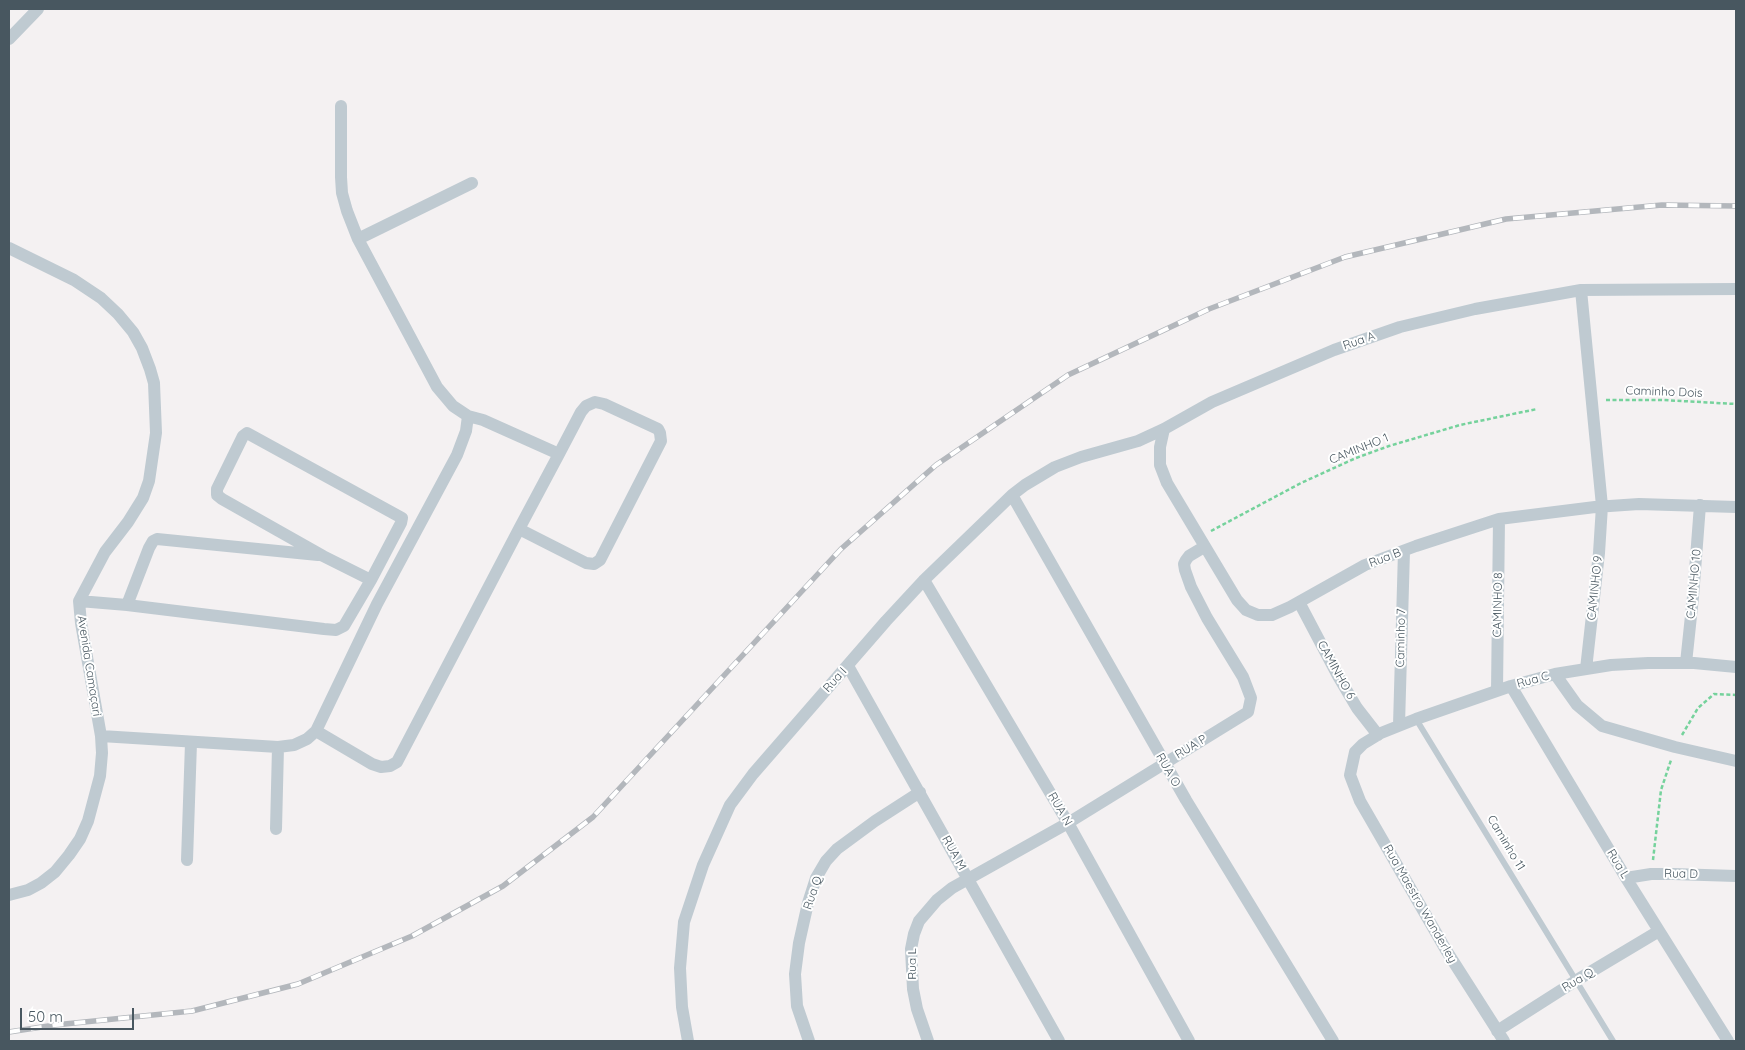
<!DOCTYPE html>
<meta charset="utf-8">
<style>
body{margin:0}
#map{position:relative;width:1745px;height:1050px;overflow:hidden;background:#f4f1f2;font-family:Quicksand,sans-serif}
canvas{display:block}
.frame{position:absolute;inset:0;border:10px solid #485760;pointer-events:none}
.scale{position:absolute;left:20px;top:1008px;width:114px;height:22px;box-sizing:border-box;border:2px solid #485760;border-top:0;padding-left:6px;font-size:15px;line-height:18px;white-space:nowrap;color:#485760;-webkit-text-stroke:4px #fff;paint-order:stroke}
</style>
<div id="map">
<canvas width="1745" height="1050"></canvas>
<div class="frame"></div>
<div class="scale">50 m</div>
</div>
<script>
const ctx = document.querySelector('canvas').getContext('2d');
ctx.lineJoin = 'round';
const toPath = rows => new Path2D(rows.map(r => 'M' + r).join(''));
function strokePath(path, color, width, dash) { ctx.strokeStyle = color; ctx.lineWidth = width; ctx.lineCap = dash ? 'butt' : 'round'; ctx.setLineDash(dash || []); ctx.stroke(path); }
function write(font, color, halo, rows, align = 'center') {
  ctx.font = font + ' Quicksand,sans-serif'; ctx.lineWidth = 4; ctx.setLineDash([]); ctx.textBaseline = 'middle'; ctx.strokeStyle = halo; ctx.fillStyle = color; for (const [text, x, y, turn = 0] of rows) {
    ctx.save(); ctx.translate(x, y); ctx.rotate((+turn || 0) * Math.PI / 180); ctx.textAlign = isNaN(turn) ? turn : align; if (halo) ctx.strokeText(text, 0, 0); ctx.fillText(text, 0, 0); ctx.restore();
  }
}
const path = toPath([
 [1606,400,1663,400,1736,404],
 [1211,531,1301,483,1356,458,1389,446,1460,425,1537,409],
 [1682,735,1698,708,1714,694,1736,695],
 [1653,860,1661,790,1671,760]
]);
const service = toPath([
 [1416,719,1613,1041]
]);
const minor = toPath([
 [9,39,38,9],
 [358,239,472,183],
 [9,248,74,280,101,298,118,314,133,332,142,348,150,369,154,383,156,433,149,481,143,498,128,522,105,552,79,601,81,623,101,736,102,753,100,776,88,821,80,839,69,855,55,872,41,883,28,890,9,895],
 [1581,290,1602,506,1599,553,1586,669],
 [468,416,483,420,559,454],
 [1164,429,1160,447,1160,465,1167,483,1237,600,1246,610,1258,615,1272,615,1290,607,1365,565,1416,546,1499,519,1595,507,1639,504,1736,507],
 [1012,495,1186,800,1333,1041],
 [924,580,1068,823,1189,1041],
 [79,601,127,605,324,629,336,630,344,626,371,580,401,523,402,518,247,433,243,436,217,489,217,495,222,499,323,556,371,580],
 [1299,602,1338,676,1357,708,1378,735],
 [127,605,149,548,153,541,157,539,318,555],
 [1686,663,1693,597,1700,505],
 [848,666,1059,1041],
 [1555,674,1577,705,1602,726,1675,747,1736,761],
 [1511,686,1626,878,1728,1041],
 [1497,691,1499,519],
 [1399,725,1404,551],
 [316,731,372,764,381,767,390,766,397,762,519,529,559,454,581,412,586,406,595,402,604,404,658,429,660,433,661,441,600,560,594,564,586,563,519,529],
 [101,736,278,747,294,745,307,739,316,731,377,604,457,455,466,431,468,416,453,406,437,387,358,239,347,211,342,193,341,177,341,106],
 [276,829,278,747],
 [187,860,191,743],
 [1626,878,1651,874,1673,874,1736,876],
 [1497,1031,1577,980,1659,931],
 [688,1041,682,1007,680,968,684,922,703,865,730,805,753,774,886,621,924,580,1012,495,1025,485,1055,467,1081,457,1138,441,1164,429,1212,402,1334,350,1400,327,1475,309,1581,290,1736,289],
 [809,1041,797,1006,795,974,799,943,808,903,816,878,826,861,837,849,875,821,920,792],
 [928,1041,917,1009,913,989,911,949,914,934,919,921,937,900,952,888,1068,823,1248,712,1251,698,1243,677,1207,618,1191,587,1185,570,1184,564,1186,560,1189,556,1204,547],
 [1504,1041,1446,950,1360,801,1350,775,1355,752,1363,744,1381,733,1416,719,1511,686,1555,674,1611,665,1648,663,1694,663,1736,667]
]);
const rail = toPath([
 [9,1032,55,1025,192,1011,298,984,412,936,503,886,593,817,841,549,936,465,1068,375,1209,309,1345,257,1506,219,1662,205,1736,206]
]);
const streetNames = [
 ["Rua A",1359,341,-19],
 ["Caminho Dois",1664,392,2],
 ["CAMINHO 1",1359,449,-22],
 ["Rua B",1385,558,-21],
 ["CAMINHO 10",1694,584,-85],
 ["CAMINHO 9",1595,588,-84],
 ["CAMINHO 8",1498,605,-89],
 ["Caminho 7",1401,638,-89],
 ["Avenida Camaçari",89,666,81],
 ["CAMINHO 6",1336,670,61],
 ["Rua I",835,680,-48],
 ["Rua C",1533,680,-15],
 ["RUA P",1191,747,-31],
 ["RUA O",1168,770,60],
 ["RUA N",1060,809,60],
 ["Caminho 11",1506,843,59],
 ["RUA M",954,853,61],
 ["Rua L",1618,864,59],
 ["Rua D",1681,874,1],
 ["Rua Q",813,893,-71],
 ["Rua Maestro Wanderley",1420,904,60],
 ["Rua L",912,964,-90],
 ["Rua Q",1578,980,-31]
];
strokePath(path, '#75d29c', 2.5, [4, 2.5]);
strokePath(service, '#bfcad1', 6);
strokePath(minor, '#bfcad1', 12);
strokePath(rail, '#b3b7bc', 5.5);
strokePath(rail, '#fff', 4, [11]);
write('12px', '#485760', '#fff', streetNames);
</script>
